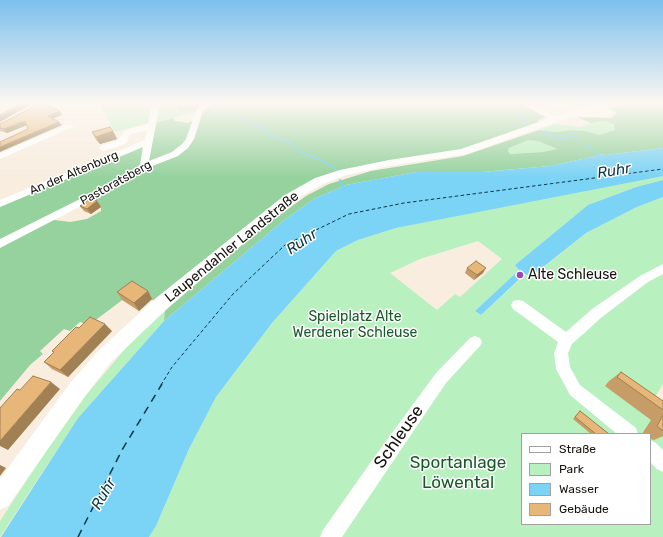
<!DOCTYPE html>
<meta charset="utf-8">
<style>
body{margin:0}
#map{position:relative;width:663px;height:537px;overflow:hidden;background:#f8eddf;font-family:Rubik,sans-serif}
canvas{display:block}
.legend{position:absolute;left:521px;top:433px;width:130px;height:92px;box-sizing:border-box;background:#fff;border:1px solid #a2a19f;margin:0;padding:5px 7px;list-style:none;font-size:12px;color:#17130e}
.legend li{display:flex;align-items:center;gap:8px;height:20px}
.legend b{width:20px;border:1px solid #a2a19f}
</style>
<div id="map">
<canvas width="663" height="537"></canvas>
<ul class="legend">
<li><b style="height:5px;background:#fff"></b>Straße</li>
<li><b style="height:11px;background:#b8f1bf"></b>Park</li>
<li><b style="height:11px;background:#7bd3f5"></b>Wasser</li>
<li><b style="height:11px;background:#e6b778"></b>Gebäude</li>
</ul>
</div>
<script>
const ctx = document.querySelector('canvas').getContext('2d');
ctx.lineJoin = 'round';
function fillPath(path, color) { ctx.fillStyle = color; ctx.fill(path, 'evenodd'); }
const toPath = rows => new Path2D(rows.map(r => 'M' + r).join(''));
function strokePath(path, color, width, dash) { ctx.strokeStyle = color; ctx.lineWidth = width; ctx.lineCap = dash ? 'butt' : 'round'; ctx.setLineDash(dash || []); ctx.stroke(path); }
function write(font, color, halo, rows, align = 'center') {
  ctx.font = font + ' Rubik,sans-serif'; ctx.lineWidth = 3; ctx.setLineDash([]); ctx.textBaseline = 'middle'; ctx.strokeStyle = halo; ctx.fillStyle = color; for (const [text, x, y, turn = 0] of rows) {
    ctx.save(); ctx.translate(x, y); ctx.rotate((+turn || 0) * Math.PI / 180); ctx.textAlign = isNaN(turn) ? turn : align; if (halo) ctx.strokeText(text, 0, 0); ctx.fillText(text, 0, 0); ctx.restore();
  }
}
const green = toPath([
 [99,103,154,103,151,122,115,132],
 [159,103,175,103,180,111,197,112,155,123],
 [605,121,614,123,615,130,599,135,586,131,570,130,556,132,539,130,555,124,580,127,591,123],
 [528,139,538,141,557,149,543,152,510,154,508,151,509,148],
 [661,175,663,176,663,180,636,187,588,205,515,265,519,270,475,311,481,315,526,274,533,276,586,233,637,207,663,197,663,384,653,400,663,408,663,537,149,537,156,526,189,449,216,397,272,323,336,251,358,240,396,228],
 [478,241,502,259,460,297,455,294,437,310,390,273,420,259],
 [522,434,650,434,650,524,522,524],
 [165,309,164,321,78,418,0,537,0,521,48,448,87,394,126,348]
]);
const forest = toPath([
 [175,103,520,103,546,117,538,120,539,123,474,147,326,176,154,301,137,289,89,325,80,322,70,331,64,329,40,351,43,354,30,365,0,401,0,205,151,141,155,123,173,118,175,121,188,123,198,119,197,112,180,111],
 [87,198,101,207,101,211,87,219,70,222,47,219],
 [634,103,663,103,663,148,606,155,598,154,596,156,550,166,482,172,416,172,346,185,314,199,283,221,164,321,165,309,266,225,306,196,329,184,371,171,463,156,539,130,556,132,570,130,586,131,599,135,615,130,614,124,605,121,591,123,577,117,611,118,615,115,616,112,609,108],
 [528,140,538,141,557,149,543,152,510,154,508,151,509,148]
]);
const water = toPath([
 [663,148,663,176,396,228,358,240,336,251,272,323,216,397,189,449,156,526,149,537,1,537,78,418,164,321,283,221,314,199,346,185,416,172,482,172,550,166,596,156,598,154,606,155],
 [663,180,663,197,637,207,586,233,532,276,525,274,481,315,475,311,519,270,515,265,588,205,636,187]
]);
const streamFar1 = toPath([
 [505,103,510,109,522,115,526,121,525,123],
 [210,104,212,110,217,113,242,119,262,128,269,134,289,142,301,152,325,162,337,170],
 [540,131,561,139,569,136,575,137,578,140],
 [585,144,600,156]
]);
const stream = toPath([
 [340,180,343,189]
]);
const ferryFar1 = toPath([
 [161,385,172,367,233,294,285,245,349,214,404,203,663,169]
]);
const ferry = toPath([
 [78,537,122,450,162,384]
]);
const minor = toPath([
 [38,103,60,103,63,105,59,107,42,105,38,103],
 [152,103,160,103,149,161,172,152,182,144,186,139,197,108,205,103,214,103,203,111,194,139,188,148,178,156,147,168,106,193,0,248,0,239,100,189,140,165,143,147,0,207,0,200,145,140,147,130,132,134,129,136,127,142,123,145,103,151,99,148,100,146,117,141,126,130,148,124,152,103],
 [521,103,531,103,560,119,556,121,553,121,521,103],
 [591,106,605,107,613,114,603,117,573,116,569,114,573,112,602,113,591,110,591,106],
 [66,125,72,125,73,127,0,159,0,153,66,125],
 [663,264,663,274,648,282,602,317,572,344,568,353,570,367,580,385,636,428,638,434,617,434,570,395,556,369,554,353,558,342,513,309,511,305,513,301,518,300,523,301,566,332,592,309,640,276,663,264],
 [475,336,480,338,482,342,480,346,446,383,342,537,320,537,323,530,373,459,436,373,470,338,475,336],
 [650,440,656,443,663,450,663,472,657,469,650,462,650,440]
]);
const major = toPath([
 [603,103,618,103,617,105,559,121,467,154,389,166,347,175,323,184,293,201,168,308,111,362,85,396,8,506,0,510,0,479,71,382,99,350,156,298,285,195,315,178,340,170,389,160,461,149,553,117,603,103]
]);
const wall = toPath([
 [62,115,53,118,62,125,28,129,27,125,7,133,0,131,0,124],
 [113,131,117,139,100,144,96,140,92,132],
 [97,201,101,207,91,214,84,211,80,206],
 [467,268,483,273,474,280,465,273],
 [148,291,152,299,139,311,122,300,117,292],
 [79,328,112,331,68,377,52,369,44,362,54,352,52,351],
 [621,372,663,401,663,436,654,440,650,439,650,434,642,434,651,420,605,386,609,381],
 [580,411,609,434,591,434,573,419,577,414]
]);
const shadedWall = toPath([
 [25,103,34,103,0,122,0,117],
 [60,111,62,115,50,120,48,116],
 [25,121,27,125,7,133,4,129],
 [59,122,62,125,0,152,0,147],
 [113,131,117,139,100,144,96,137],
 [97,201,101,207,91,214,87,209],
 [486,268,483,273,474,280,477,275],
 [148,291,152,299,139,311,134,303],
 [105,324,112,331,68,377,60,370],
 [51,382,60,389,8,450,0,446,0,441],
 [0,465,6,468,0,476]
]);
const building = toPath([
 [21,103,25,103,0,117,0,115,21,103],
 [41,103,60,111,48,116,59,122,0,147,0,142,28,129,25,121,4,129,0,128,0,124,41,103],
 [110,127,113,131,96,137,92,132,110,127],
 [90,199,97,201,87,209,80,206,90,199],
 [476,261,486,268,477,275,467,268,476,261],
 [132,281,148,291,134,303,117,292,132,281],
 [90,317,105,324,60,370,44,362,54,352,52,351,76,327,79,328,90,317],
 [621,372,663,401,663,410,617,377,621,372],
 [33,376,51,382,0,441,0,408,17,389,20,390,33,376],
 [580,411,609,434,596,434,575,417,580,411],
 [663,415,663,431,657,426,663,415]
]);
const markers = [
 [520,275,4,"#9b47b5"]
];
const farStreetnames = [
 ["An der Altenburg",74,173,-23],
 ["Pastoratsberg",116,183,-29]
];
const streetNames = [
 ["Laupendahler Landstraße",232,247,-39]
];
const poiNames = [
 ["Alte Schleuse",528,275]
];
const parkNames = [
 ["Spielplatz Alte",355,317],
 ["Werdener Schleuse",355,333]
];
const waterNames = [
 ["Ruhr",614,171,-9],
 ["Ruhr",302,242,-34],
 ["Ruhr",104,494,-60]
];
const nearStreetnames = [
 ["Schleuse",399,437,-55]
];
const nearParknames = [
 ["Sportanlage",458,463],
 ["Löwental",458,483]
];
fillPath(green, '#b8f1bf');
fillPath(forest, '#95d29d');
fillPath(water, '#7bd3f5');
strokePath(streamFar1, '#7bd3f5', 1.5);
strokePath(stream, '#7bd3f5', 2);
strokePath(ferryFar1, '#0c3644', 1, [3.5, 2.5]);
strokePath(ferry, '#0c3644', 1.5, [8, 6]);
fillPath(minor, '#fff');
fillPath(major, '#fff');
fillPath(wall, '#c69d67');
fillPath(shadedWall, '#a18054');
fillPath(building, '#e6b778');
strokePath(building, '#a18054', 1);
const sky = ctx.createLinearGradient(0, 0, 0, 178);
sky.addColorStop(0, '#7cc0ed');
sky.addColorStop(0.58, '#fcf7f1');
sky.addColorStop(1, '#fcf7f100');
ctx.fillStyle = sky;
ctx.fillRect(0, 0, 663, 178);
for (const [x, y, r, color] of markers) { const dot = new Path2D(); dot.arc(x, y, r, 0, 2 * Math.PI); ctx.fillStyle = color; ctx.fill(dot); strokePath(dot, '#fff', 1.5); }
write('12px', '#17130e', '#fff', farStreetnames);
write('14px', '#17130e', '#fff', streetNames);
write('14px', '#17130e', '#fff', poiNames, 'left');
write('14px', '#185928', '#fff', parkNames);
write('italic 15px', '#0c3644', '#fff', waterNames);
write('17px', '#17130e', '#fff', nearStreetnames);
write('17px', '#185928', '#fff', nearParknames);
</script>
